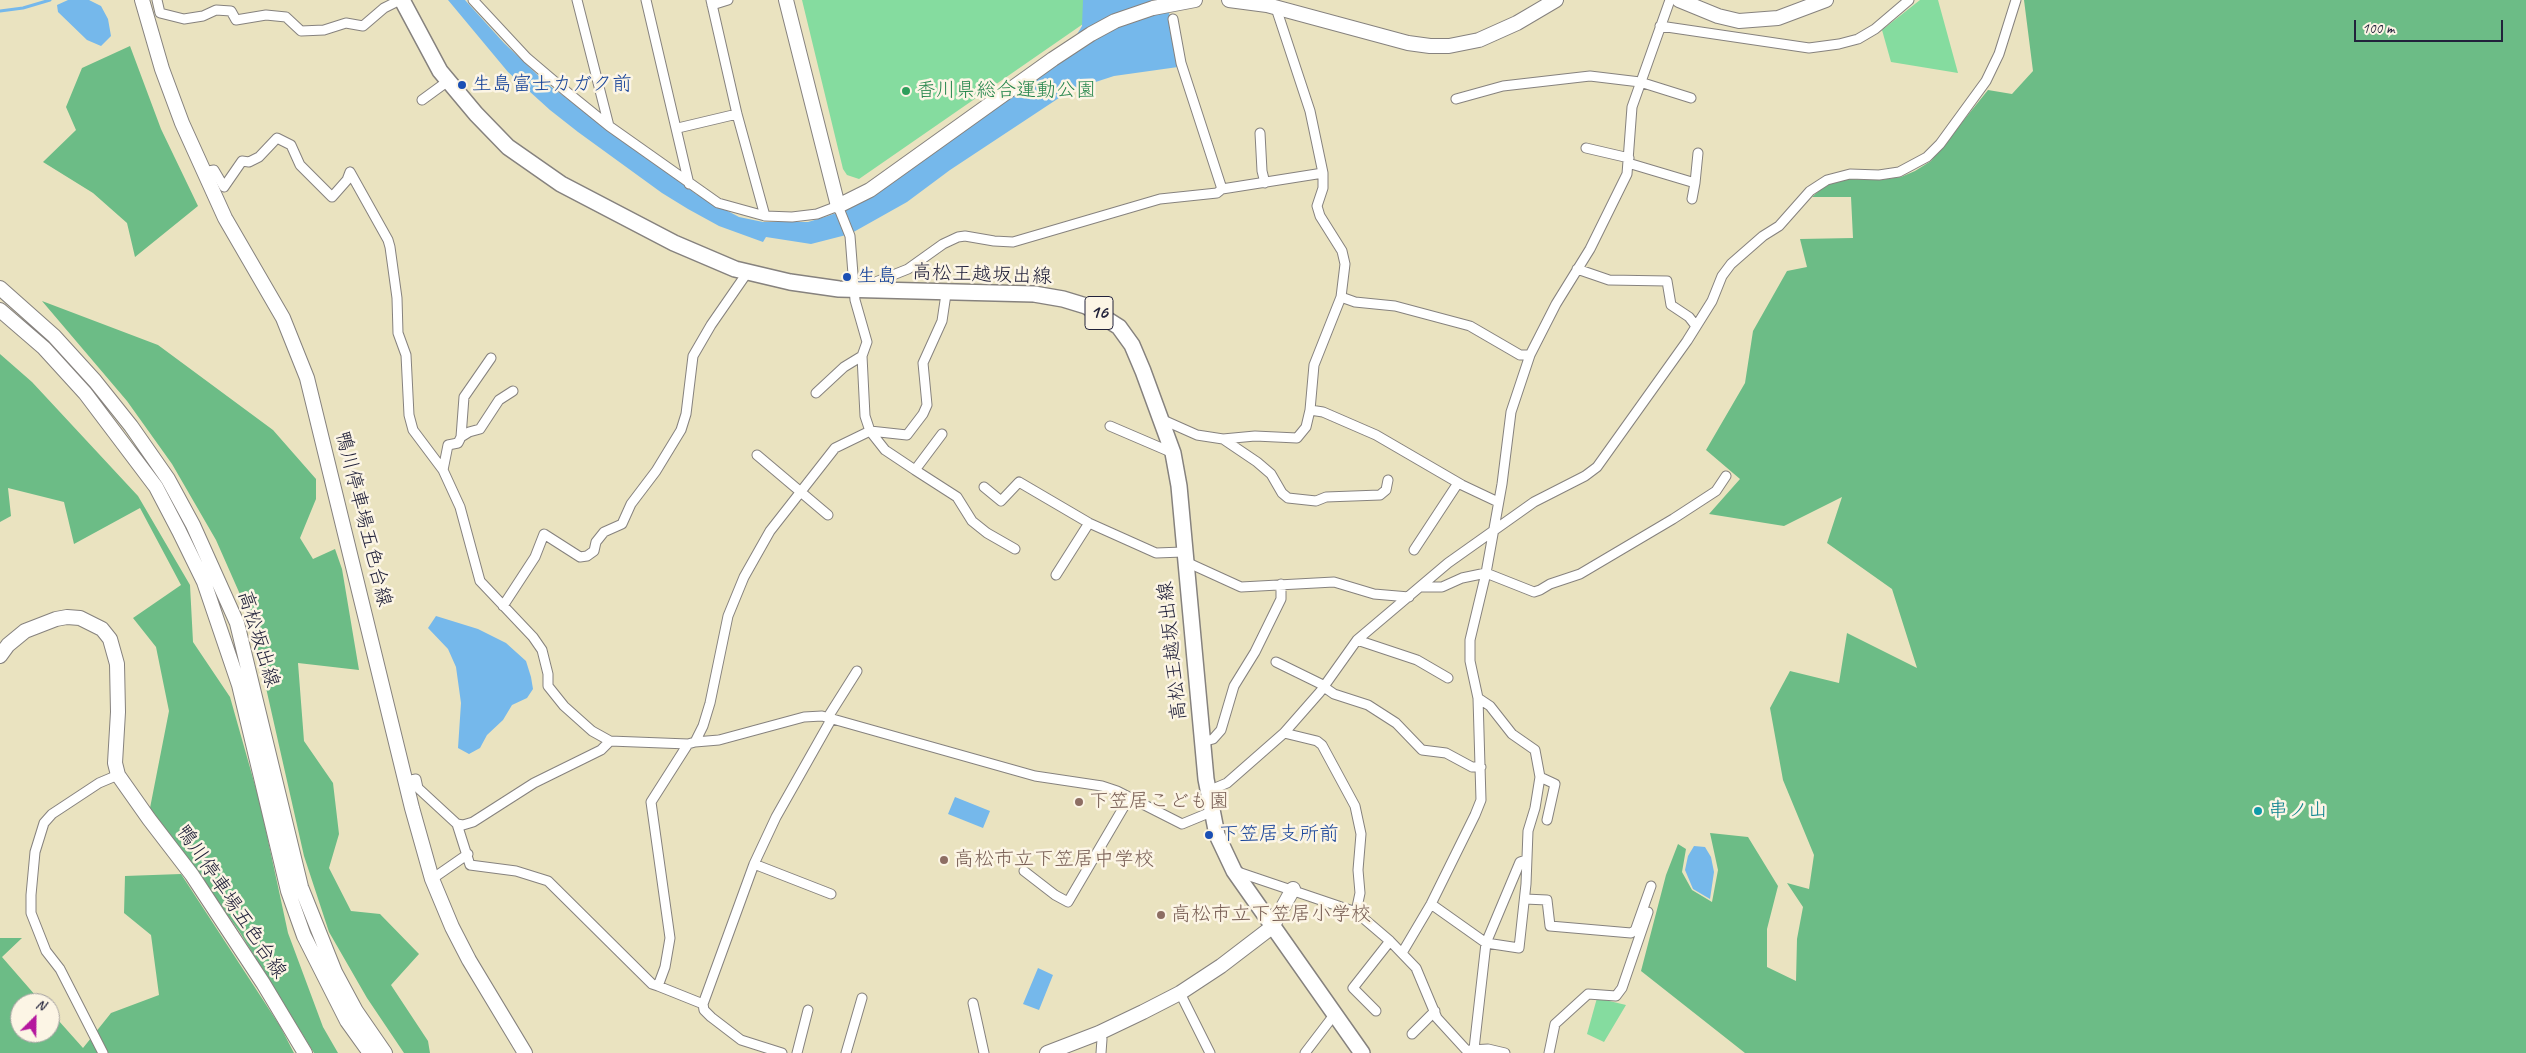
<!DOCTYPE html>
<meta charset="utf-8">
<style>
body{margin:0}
#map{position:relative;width:2526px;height:1053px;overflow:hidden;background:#eae3c0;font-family:Caveat,sans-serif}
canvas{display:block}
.north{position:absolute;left:10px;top:993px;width:50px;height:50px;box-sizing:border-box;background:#fcf5e5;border:1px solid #a5a1a1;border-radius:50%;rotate:23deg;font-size:14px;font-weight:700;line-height:20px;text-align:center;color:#22223b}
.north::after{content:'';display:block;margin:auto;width:18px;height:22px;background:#b5179e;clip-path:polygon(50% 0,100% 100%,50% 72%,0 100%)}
.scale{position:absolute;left:2354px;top:20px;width:149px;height:22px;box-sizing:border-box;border:2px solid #22223b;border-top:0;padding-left:6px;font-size:15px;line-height:18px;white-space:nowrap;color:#22223b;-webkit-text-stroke:4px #fcf5e5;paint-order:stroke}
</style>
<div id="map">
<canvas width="2526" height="1053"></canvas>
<div class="north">N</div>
<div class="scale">100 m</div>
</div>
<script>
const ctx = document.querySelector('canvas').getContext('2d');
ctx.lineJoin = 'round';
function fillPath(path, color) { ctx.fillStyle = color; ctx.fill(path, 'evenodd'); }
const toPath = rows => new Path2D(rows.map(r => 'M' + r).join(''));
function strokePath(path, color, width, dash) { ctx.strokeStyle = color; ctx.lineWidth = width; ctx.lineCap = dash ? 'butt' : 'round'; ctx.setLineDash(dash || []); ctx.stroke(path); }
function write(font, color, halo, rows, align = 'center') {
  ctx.font = font + ' Caveat,"Klee One",sans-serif'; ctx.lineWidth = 5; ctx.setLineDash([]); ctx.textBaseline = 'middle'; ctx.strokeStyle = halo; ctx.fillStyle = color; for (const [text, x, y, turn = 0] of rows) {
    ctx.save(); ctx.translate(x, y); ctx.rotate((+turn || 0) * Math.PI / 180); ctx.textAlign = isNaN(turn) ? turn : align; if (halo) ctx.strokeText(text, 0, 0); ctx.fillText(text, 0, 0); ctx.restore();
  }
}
const green = toPath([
 [802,0,1083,0,1083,24,859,179,847,175,843,169],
 [1920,0,1938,0,1958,73,1891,62,1882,30],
 [1597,998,1626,1005,1604,1042,1587,1034]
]);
const forest = toPath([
 [2024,0,2526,0,2526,1053,1745,1053,1641,971,1666,875,1678,844,1686,849,1682,872,1692,890,1712,902,1718,870,1710,833,1748,837,1778,886,1767,929,1767,967,1796,981,1797,939,1803,907,1787,883,1809,889,1814,855,1783,780,1770,708,1790,671,1839,683,1847,633,1917,668,1892,589,1827,543,1842,497,1784,526,1709,514,1740,479,1706,450,1745,383,1753,331,1787,271,1807,267,1800,239,1853,238,1851,197,1812,197,1829,182,1850,179,1879,180,1901,177,1915,171,1931,161,1988,90,2012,94,2033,71],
 [130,46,161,129,198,206,135,257,127,223,93,193,43,162,76,130,66,107,82,68],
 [42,301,158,345,273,430,316,479,316,499,300,538,313,559,335,549,342,569,359,670,298,663,304,741,333,783,339,834,329,868,351,911,380,914,419,954,391,985,428,1041,430,1053,404,1053,367,998,329,932,304,856,250,617,216,540,172,464,127,401],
 [0,354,32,382,138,496,190,585,193,642,230,697,260,803,288,933,323,1027,338,1053,314,1053,239,931,150,808,169,711,156,647,133,618,181,585,140,508,74,544,64,502,8,488,11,516,0,522],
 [181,874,280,1026,294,1053,0,1053,0,938,22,938,2,957,42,1003,20,1003,20,1033,50,1033,50,1011,83,1048,111,1013,159,995,151,935,124,913,125,876]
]);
const water = toPath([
 [68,0,89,0,101,6,108,19,111,36,101,46,87,40,58,12,57,5],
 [448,0,465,0,504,43,546,83,696,194,739,217,763,222,808,222,828,216,849,208,887,187,1061,61,1082,26,1083,0,1167,0,1178,67,1114,76,1071,90,950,170,907,202,850,234,811,244,766,237,763,242,719,226,688,209,662,193,578,132,550,110,508,72],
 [436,616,478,629,506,643,526,661,531,677,533,689,527,698,512,705,503,720,487,735,480,748,469,754,458,748,461,703,456,667,448,649,428,628],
 [955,797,990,811,983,828,948,814],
 [1694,846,1705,847,1711,857,1714,872,1710,899,1693,889,1685,870,1688,856],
 [1038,968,1053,975,1039,1010,1023,1004]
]);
const stream = toPath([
 [0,11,23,8,50,0]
]);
const street = toPath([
 [157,0,160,13,184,19,203,16,216,10,231,11,236,20,266,15,286,17,301,31,324,30,346,23,363,26,384,8,400,0],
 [473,0,527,58,567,92,609,126,718,203,765,216,792,217,817,214,838,206,850,236,855,300,867,342,862,356,844,367,816,393],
 [577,0,609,126],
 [646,0,689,184],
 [711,0,737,114,765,216],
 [712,5,728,0],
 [1276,8,1310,111,1323,173,1323,188,1317,206,1320,216,1342,251,1345,264,1341,297,1314,365,1310,410,1323,412,1376,435,1462,485,1498,502],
 [1173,19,1181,63,1222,189],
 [1660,26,1809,48,1839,44,1858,39,1875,29,1909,0],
 [1456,99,1503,86,1590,76,1640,82,1691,98],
 [422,100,448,81],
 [678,128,737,114],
 [1260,133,1262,171,1265,183],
 [1586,148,1629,158],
 [1628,163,1695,183,1692,199],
 [203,172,214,170,224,187,242,161,249,162,259,157,277,138,291,145,300,165,332,197,347,180,350,172],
 [350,172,388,240,390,247,397,298,398,333,406,355,409,415,413,430,443,470,460,507,480,581,533,637,542,650,548,674,548,686,564,706,592,731,610,741,601,750,534,783,473,822,463,825,457,824,418,788,416,779,406,781],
 [1695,183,1698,153],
 [1577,269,1609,280,1667,281,1671,305,1689,317,1696,326],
 [863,287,908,269,943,244,958,237,965,236,994,241,1013,242,1160,199,1217,193,1222,189,1323,173],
 [1341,297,1355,302,1395,306,1470,326,1520,355,1530,355,1556,304,1590,249,1627,174,1632,107,1670,0],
 [862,356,865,416,870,431,885,450,915,470,942,434],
 [1161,419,1197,435,1223,439,1255,436,1297,438,1306,427,1310,410],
 [1110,426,1173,453],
 [461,437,464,397,491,358],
 [1223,439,1257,462,1271,474,1282,493,1288,498,1316,501,1326,497,1380,495,1386,490,1388,480],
 [757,455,828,515],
 [443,470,448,445,458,443,461,437,469,432,480,429,499,400,513,391],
 [915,470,957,497,972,521,987,533,1015,549],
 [984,487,1001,501,1019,482,1089,523,1156,553,1183,552],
 [1414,550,1458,483],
 [1184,561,1241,587,1334,582,1374,594,1409,597],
 [1056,575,1089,523],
 [1420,587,1442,587,1462,578,1486,573,1534,592,1540,590,1550,584,1580,574,1673,519,1716,491,1726,476],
 [503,606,535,557,544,534,580,557,587,556,594,551,596,542,604,532,622,524,631,504,656,471,681,430,686,414,693,356,711,325,747,273],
 [1357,640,1417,660,1448,678],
 [1276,662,1325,686],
 [1324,687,1334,694,1368,705,1396,723,1422,750,1446,753,1472,767,1481,767],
 [1478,698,1490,706,1512,734,1535,750,1540,777,1555,784,1547,820],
 [828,717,857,671],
 [1284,733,1317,741,1322,745,1355,806,1361,834,1358,870,1360,893,1356,912],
 [610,741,688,744,695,742,703,726,710,703,728,616,744,577,770,531,835,448,870,431,907,435,923,414,927,405,923,363,942,321,946,294],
 [695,742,719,740,804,717,822,716,1035,776,1102,786,1117,791,1182,824,1211,812],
 [1202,742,1213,739,1221,730,1234,686,1255,652,1281,599,1281,584],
 [688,744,651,802,670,938,665,967,658,986,703,1004,704,1010,711,1017,741,1040,782,1053],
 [1208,791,1227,783,1284,733,1320,692,1357,640,1448,563,1534,502,1585,476,1597,467,1687,341,1712,301,1722,276,1731,264,1763,236,1779,226,1810,191,1827,180,1850,174,1879,175,1899,172,1927,157,1940,144,1986,81,1999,54,2016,0],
 [457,824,470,865,516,871,548,881,652,984,658,986],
 [754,864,831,894],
 [1024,871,1055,895,1068,902,1129,798],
 [1235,871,1356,912,1390,941,1416,968,1437,1018,1469,1053],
 [432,879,468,854],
 [1525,899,1547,900,1550,926,1631,933,1634,931,1641,932],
 [1431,904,1486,943,1519,948,1526,884,1528,831,1535,808,1540,777],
 [1635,931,1651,886],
 [1402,953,1431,904,1475,815,1481,800,1478,698,1470,661,1470,640,1486,573,1502,484,1511,412,1530,355],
 [1180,993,1210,1053],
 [973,1003,984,1053],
 [703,1004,754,864,776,817,832,718],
 [1376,1011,1353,988,1390,941],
 [1099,1033,1102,1039,1101,1053],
 [1412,1034,1435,1011],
 [1474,1049,1486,943,1520,862,1526,860],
 [1470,1050,1488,1049,1505,1053],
 [103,1053,60,969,46,951,31,913,31,895,35,852,44,823,52,814,99,783,118,775],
 [797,1053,808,1010],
 [846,1053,862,998],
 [1305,1053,1334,1015],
 [1549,1053,1555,1024,1588,994,1616,996,1622,988,1648,912]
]);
const secondary = toPath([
 [142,0,162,69,182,123,225,218,283,318,307,378,412,808,432,879,452,927,469,960,525,1053],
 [786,0,838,206,870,190,1053,59,1091,34,1115,21,1153,8,1195,0],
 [1229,0,1267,5,1408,43,1430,46,1449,46,1479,40,1517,23,1556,0],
 [1679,0,1718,16,1739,21,1778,18,1826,0],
 [0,288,54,336,95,381,131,426,168,479,193,525,237,623,301,887,335,972,356,1011,385,1053],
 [0,310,44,348,85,393,156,487,179,531,204,582,239,685,288,891,304,936,347,1021,370,1053],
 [0,656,8,645,25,631,56,619,67,617,80,618,102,629,110,639,117,664,118,712,115,763,118,775,149,819,192,875,263,983,305,1053],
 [1047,1053,1099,1033,1143,1012,1180,993,1221,966,1272,927,1293,889]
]);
const primary = toPath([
 [402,0,440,71,476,114,508,147,561,184,674,243,735,269,790,282,839,289,1034,294,1063,299,1086,306,1119,327,1132,345,1143,371,1173,453,1179,486,1206,779,1217,835,1234,871,1362,1053]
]);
const markers = [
 [462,85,5,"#1a4fb4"],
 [906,91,5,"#2e9e5b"],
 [847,277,5,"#1a4fb4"],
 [1079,802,5,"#8d6e63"],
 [2258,811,5,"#0f9aa8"],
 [1209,835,5,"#1a4fb4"],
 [944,860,5,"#8d6e63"],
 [1161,915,5,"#8d6e63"]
];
const shields = [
 [1099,313,28]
];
const shieldNames = [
 ["16",1099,313]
];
const transitNames = [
 ["生島富士カガク前",472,85],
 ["生島",857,277],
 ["下笠居支所前",1219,835]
];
const leisureNames = [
 ["香川県総合運動公園",916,91]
];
const streetNames = [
 ["高松王越坂出線",982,275,2],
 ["鴨川停車場五色台線",363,519,76],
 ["高松坂出線",258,639,73],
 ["高松王越坂出線",1173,651,-96],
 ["鴨川停車場五色台線",231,902,56]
];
const educationNames = [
 ["下笠居こども園",1089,802],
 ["高松市立下笠居中学校",954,860],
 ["高松市立下笠居小学校",1171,915]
];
const cultureNames = [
 ["串ノ山",2268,811]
];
fillPath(green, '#85dc9f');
fillPath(forest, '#6cbc86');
fillPath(water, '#75b8eb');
strokePath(stream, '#75b8eb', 3);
strokePath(street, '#86827e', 11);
strokePath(secondary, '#86827e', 16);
strokePath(primary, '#86827e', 18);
strokePath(street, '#fff', 9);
strokePath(secondary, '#fff', 14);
strokePath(primary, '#fff', 15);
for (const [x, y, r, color] of markers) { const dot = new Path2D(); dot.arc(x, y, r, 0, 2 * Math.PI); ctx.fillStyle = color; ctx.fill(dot); strokePath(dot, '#fcf5e5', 2); }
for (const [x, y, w] of shields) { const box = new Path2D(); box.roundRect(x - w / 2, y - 16.5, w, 33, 4); ctx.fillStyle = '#fcf5e5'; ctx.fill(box); strokePath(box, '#22223b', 1); }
write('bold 19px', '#22223b', null, shieldNames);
write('20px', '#164399', '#fcf5e5', transitNames, 'left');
write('20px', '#27864d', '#fcf5e5', leisureNames, 'left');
write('20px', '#22223b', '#fcf5e5', streetNames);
write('20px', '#785e54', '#fcf5e5', educationNames, 'left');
write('20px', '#0d838f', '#fcf5e5', cultureNames, 'left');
</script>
